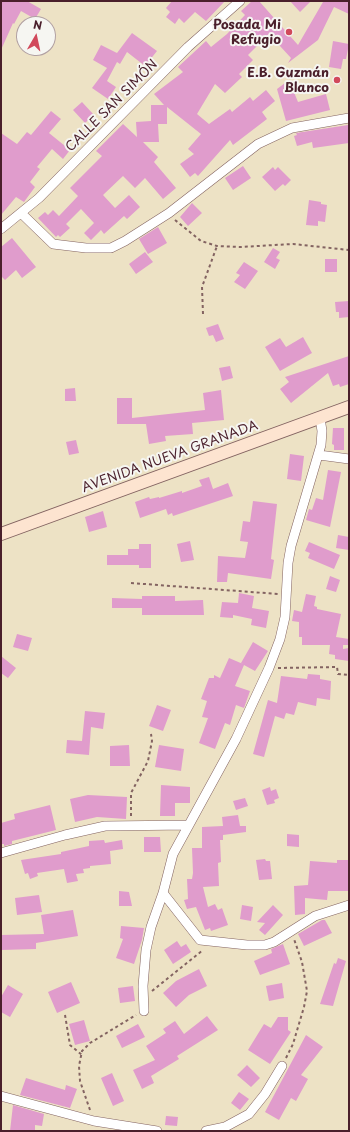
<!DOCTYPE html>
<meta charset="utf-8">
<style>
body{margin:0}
#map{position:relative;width:350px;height:1132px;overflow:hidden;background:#ede2c5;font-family:"Playpen Sans",sans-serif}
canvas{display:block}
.frame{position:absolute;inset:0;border:2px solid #4a1f2b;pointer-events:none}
.north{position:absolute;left:16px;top:16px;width:40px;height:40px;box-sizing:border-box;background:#f6f6f2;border:1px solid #b1a0a2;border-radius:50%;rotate:9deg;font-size:11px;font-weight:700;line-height:16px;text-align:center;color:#4a1f2b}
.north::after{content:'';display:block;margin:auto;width:14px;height:18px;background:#d1495b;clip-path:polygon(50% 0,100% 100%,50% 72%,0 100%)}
</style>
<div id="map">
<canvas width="350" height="1132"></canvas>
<div class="frame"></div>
<div class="north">N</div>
</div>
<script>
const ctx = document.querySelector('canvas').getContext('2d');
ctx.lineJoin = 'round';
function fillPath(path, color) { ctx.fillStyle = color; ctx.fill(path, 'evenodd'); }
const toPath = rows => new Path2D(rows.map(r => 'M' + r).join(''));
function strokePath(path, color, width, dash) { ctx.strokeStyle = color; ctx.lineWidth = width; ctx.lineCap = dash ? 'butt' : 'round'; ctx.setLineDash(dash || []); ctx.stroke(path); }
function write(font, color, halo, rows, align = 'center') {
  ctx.font = font + ' "Playpen Sans",sans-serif'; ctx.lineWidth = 4; ctx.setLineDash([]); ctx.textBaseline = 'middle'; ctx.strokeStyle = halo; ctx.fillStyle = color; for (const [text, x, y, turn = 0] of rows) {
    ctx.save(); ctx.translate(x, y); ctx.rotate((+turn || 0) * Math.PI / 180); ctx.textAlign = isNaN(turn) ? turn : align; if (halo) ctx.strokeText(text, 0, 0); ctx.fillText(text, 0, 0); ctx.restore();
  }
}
const building = toPath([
 [1,1,27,1,41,9,35,19,21,11,14,24,13,23,1,50],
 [172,1,225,1,206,21,195,12,184,23,179,18,175,24,166,17,170,12,166,8],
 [252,1,259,1,298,45,323,2,320,1,349,1,349,14,334,7,318,40,288,63,291,58,269,34,248,55,253,60,239,74,242,77,225,93,215,84,197,114,209,124,230,109,232,112,250,97,253,101,266,90,275,101,262,112,267,119,233,145,230,140,198,176,195,173,190,177,180,164,194,154,188,149,201,134,167,107,167,124,158,124,159,142,143,142,158,157,154,162,176,188,163,199,145,178,135,188,123,176,103,195,115,208,129,195,140,207,127,219,124,216,104,234,101,230,91,240,84,233,94,223,81,209,66,224,70,228,60,237,58,235,56,237,38,218,45,212,48,215,53,210,59,216,78,196,70,188,102,156,96,151,123,124,137,137,136,122,151,121,151,105,164,105,154,94,183,72,178,67,206,41,211,47,227,34,245,15,241,11],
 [290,1,311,1,300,12],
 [132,33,157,51,145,66,127,52,120,64,117,62,107,81,116,87,108,99,92,88,107,68,93,60,101,45,117,53],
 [333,41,349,44,346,59,343,59,341,69,329,67],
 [289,80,298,102,326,94,330,110,286,121,277,89],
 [82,102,94,115,85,123,73,110],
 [51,111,61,119,49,133,70,150,63,159,52,149,37,167,40,169,30,182,35,187,24,202,16,197,1,215,1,133,17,144,27,132,31,135],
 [348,125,349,143,313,148,312,142,297,146,294,136,297,135,296,133],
 [243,166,251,178,233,190,225,178],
 [273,167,275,170,278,167,291,180,285,186,283,184,275,191,262,177],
 [309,200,321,202,321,204,327,205,325,222,318,221,318,226,306,225],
 [192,203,202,213,188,226,180,217],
 [158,227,167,243,148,254,139,239],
 [12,238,36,267,22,278,16,270,5,280,1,276,1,247],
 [273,248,280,252,276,258,280,260,275,269,264,262],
 [145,252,153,262,136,274,129,264],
 [325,259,337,259,337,272,325,272],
 [244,262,258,271,245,289,234,282,240,275,236,273],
 [349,301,349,317,339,318,339,312,336,312,335,302],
 [218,324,224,339,216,342,213,335,209,336,206,328],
 [303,337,312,353,280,371,265,347,280,338,286,347],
 [349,356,349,384,340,387,339,384,333,386,328,373,291,403,280,389,289,382,285,377],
 [230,366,233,378,222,381,219,368],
 [75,388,76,401,65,401,65,389],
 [221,390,224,420,192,423,193,434,165,436,166,441,149,444,146,424,117,424,117,398,132,398,132,418,205,410,203,393],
 [333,428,344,428,344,450,334,450,334,445,332,444],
 [76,440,79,453,69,455,66,442],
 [290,454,304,456,301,481,287,479],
 [328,470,341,472,330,527,306,520,309,509,312,510,316,498,323,500],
 [209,477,213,489,228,483,233,496,173,516,172,513,168,515,166,509,140,518,135,502,149,497,150,499,159,497,159,498,182,491,182,493,202,486,199,480],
 [253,501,277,504,271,559,274,560,271,579,228,573,227,582,217,582,218,556,245,558,248,542,240,541,243,521,250,522],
 [103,511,107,527,89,532,85,517],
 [338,535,349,537,349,550,336,548],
 [190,541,194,560,181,562,177,544],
 [309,542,340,555,334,569,308,558,310,553,305,551],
 [139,544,151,544,151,568,139,568,139,565,107,565,107,555,128,555,128,549,139,549],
 [330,576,340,580,336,592,326,589],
 [239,593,254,596,252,608,269,611,266,628,251,625,252,619,233,615,233,618,220,617,222,602,238,603],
 [306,594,316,596,314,606,317,607,317,609,341,614,336,637,349,639,349,645,343,645,343,649,349,648,349,661,335,659,335,655,329,654,330,645,302,645,302,637,299,637,299,622,292,621,294,610,302,612],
 [142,596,175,596,175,601,203,600,204,615,142,615,142,608,112,608,112,598,142,599],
 [17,634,32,638,28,651,13,647],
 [253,642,268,651,255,671,244,665,235,686,250,691,244,708,236,705,230,725,225,723,215,749,199,743,208,718,202,717,207,701,201,699,209,678,214,678,214,675,220,678,229,658,243,664,241,663],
 [1,656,16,668,8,678,1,673],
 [308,674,320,675,320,679,331,681,330,700,317,698,316,706,298,702,294,715,286,713,284,719,275,716,264,757,253,754,268,700,277,703,281,676,307,679],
 [157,705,171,710,163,731,149,726],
 [85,711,105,713,103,729,91,727,89,755,66,753,67,740,82,741],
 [129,745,130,766,110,766,110,746],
 [159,745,184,749,181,771,155,767],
 [161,785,190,787,190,803,175,803,175,816,160,816],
 [270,787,271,791,276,789,279,798,274,800,275,803,267,805,262,790],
 [88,795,127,797,126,819,97,817,75,822,70,799],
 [245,798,248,806,236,810,233,801],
 [50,805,56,830,12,841,12,844,4,846,4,844,1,844,1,823,15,819,14,814],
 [238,815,240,826,246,826,246,832,223,835,223,840,220,840,221,862,218,863,219,886,203,887,208,907,215,904,218,910,222,908,228,925,211,931,210,928,205,930,196,907,187,909,184,900,188,899,187,879,192,879,193,873,192,848,202,848,202,827,223,826,222,817],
 [287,834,299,835,299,847,287,846],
 [144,837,160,837,161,852,144,852],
 [104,840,105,843,122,840,123,849,110,851,111,864,90,866,90,868,83,869,84,873,76,874,78,881,67,883,64,869,37,873,38,876,30,879,28,873,25,874,21,860,61,854,61,852,89,846,89,841],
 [265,859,266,861,270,861,272,879,259,880,256,860],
 [337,860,349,860,349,891,328,891,327,900,305,898,305,914,295,915,294,886,308,885,310,861,337,863],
 [119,891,129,892,132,906,119,906],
 [39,895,42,912,17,915,15,898],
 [242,905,253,907,251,921,240,919],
 [273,905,283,915,265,935,259,930,265,923,257,922],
 [73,910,78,936,36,943,36,949,1,950,1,935,44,934,41,915],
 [322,920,325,920,332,933,304,946,298,934],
 [121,926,144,928,142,940,134,964,116,958,123,939,120,938],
 [177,941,181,947,186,944,191,952,173,964,164,950],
 [283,944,290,964,260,975,254,961,272,953,271,949],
 [338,958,346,961,333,1006,320,1004,334,963,336,964],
 [199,969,207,986,189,995,176,1007,163,993,176,981],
 [71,982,80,1003,57,1013,48,992],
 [282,983,284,998,269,1001,266,986],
 [8,985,23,994,10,1017,1,1012,1,997],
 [133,986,135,1001,120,1003,118,988],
 [207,1016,218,1030,177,1056,179,1059,151,1076,154,1083,142,1089,133,1070,155,1060,146,1046,166,1033,163,1029,175,1021,184,1034],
 [278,1017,288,1017,288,1030,291,1032,270,1064,248,1050,264,1024,271,1028],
 [84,1020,90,1041,75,1045,69,1024],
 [138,1024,145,1037,122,1048,116,1036],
 [306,1035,323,1047,301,1075,308,1079,296,1101,291,1098,279,1120,265,1112],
 [247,1065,260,1078,251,1087,237,1075],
 [112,1073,124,1101,113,1106,101,1078],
 [26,1078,65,1090,66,1085,77,1089,70,1108,20,1095],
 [239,1092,249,1099,240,1110,231,1103],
 [13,1105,44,1114,42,1126,35,1125,35,1131,10,1131],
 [166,1116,178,1117,177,1126,165,1125]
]);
const path = toPath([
 [175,220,201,241,217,246,240,247,293,244,349,250],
 [203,314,202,287,217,246],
 [131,583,278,594],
 [278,668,337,667,338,674,349,675],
 [131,816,131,793,148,761,152,741,151,734],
 [152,991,203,950],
 [65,1015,70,1045,82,1055],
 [286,1058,293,1044,304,1007,307,991,302,962,294,939],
 [90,1110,80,1081,79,1066,82,1051,90,1043,136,1015]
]);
const street = toPath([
 [21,213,53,244,86,248,111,248,125,241,169,213,258,144,292,128,349,118],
 [1,229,39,198,188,47,240,1],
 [319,455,349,459],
 [1,853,65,835,105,826,189,825],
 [163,893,200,940,247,945,265,945,274,942,315,916,349,905],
 [144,1011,143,986,146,950,151,927,163,893,173,854,236,739,269,668,280,639,285,617,288,563,291,546,321,445,322,431,320,418],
 [1,1096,94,1121,157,1131],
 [206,1131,225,1127,249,1114,265,1094,282,1066]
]);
const secondary = toPath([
 [1,534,349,407]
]);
const markers = [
 [289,32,4,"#d1495b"],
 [337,80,4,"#d1495b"]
];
const poiNames = [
 ["Posada Mi",281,25],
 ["Refugio",281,40],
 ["E.B. Guzmán",329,73],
 ["Blanco",329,88]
];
const streetNames = [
 ["CALLE SAN SIMÓN",112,106,-45],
 ["AVENIDA NUEVA GRANADA",170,457,-20]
];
fillPath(building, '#e09ccc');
strokePath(street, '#836361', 10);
strokePath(secondary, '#836361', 14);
strokePath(path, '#836361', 2, [3, 3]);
strokePath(street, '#fff', 9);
strokePath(secondary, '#fde4d0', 12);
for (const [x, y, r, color] of markers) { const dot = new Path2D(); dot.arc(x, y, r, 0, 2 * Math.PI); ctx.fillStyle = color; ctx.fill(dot); strokePath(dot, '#f6f6f2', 1.5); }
write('bold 13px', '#4a1f2b', '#f6f6f2', poiNames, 'right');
write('13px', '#4a1f2b', '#f6f6f2', streetNames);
</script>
